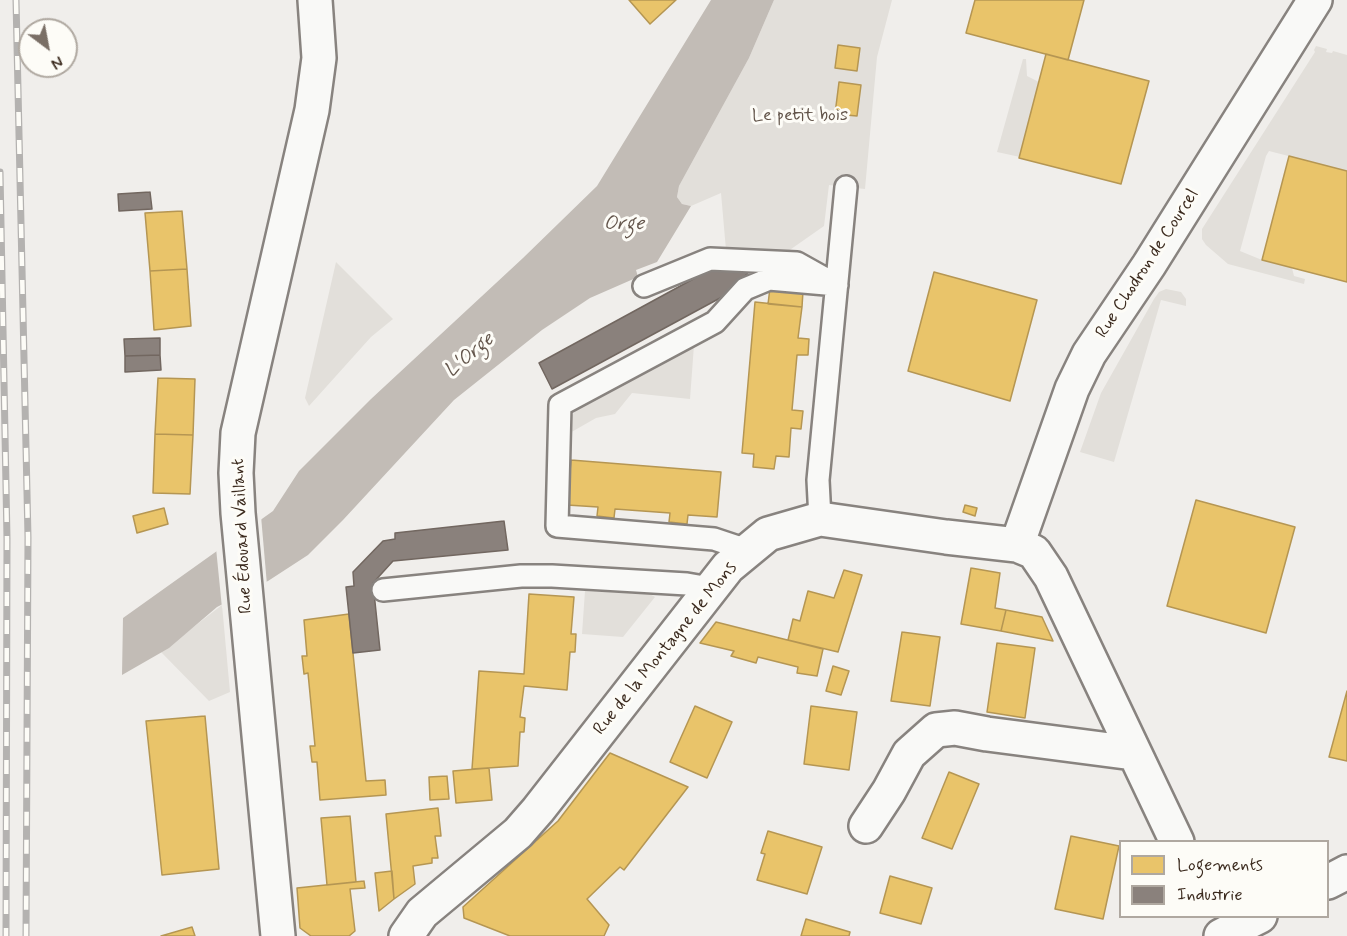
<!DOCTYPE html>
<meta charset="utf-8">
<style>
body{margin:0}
#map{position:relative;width:1347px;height:936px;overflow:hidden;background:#f0eeeb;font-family:Mynerve,sans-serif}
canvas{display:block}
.legend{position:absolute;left:1119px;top:840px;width:210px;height:78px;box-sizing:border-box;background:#fdfcf7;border:2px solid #afa8a0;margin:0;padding:8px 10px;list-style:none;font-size:18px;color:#3b2a1e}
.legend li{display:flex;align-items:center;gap:12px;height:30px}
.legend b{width:30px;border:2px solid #afa8a0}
.north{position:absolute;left:18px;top:18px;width:60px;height:60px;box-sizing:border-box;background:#fdfcf7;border:2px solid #afa8a0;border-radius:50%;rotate:148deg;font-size:16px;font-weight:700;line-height:24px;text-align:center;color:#3b2a1e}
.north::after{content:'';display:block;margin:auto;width:21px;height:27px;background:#7a6f66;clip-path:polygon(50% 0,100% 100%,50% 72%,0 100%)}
</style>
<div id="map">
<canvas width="1347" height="936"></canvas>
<ul class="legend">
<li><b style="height:16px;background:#e9c46a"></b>Logements</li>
<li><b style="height:16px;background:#8a817c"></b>Industrie</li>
</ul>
<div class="north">N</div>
</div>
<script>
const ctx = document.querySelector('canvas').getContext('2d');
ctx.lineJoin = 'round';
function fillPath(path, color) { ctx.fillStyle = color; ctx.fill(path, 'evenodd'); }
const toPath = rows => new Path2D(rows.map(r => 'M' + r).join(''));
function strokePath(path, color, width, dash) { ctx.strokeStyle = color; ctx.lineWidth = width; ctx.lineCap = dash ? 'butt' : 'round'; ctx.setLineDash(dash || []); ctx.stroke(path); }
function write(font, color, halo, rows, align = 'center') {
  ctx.font = font + ' Mynerve,sans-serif'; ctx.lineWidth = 6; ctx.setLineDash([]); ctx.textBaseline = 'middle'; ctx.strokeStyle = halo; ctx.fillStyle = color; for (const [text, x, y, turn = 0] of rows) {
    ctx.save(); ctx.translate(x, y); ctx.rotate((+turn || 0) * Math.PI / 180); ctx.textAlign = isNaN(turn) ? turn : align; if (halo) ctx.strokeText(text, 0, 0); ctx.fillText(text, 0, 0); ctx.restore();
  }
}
const green = toPath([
 [774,0,892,0,877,57,865,189,829,185,824,226,784,254,726,250,721,193,691,206,682,204,677,197,679,186,749,58],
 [1316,46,1327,49,1326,52,1332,53,1333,51,1347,55,1347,171,1269,151,1266,156,1240,251,1262,260,1292,268,1294,276,1305,279,1304,284,1228,264,1206,245,1202,239,1202,229,1315,52,1314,50],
 [1023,59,1026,59,1027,76,1039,82,1020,157,997,152],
 [336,262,393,319,371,337,309,406,305,398],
 [1166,289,1181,292,1186,299,1186,306,1161,300,1114,462,1080,452,1101,393,1154,299,1159,292],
 [694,345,690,399,632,393,615,414,596,418,568,434,569,420,575,411,583,405],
 [585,591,650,594,655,597,623,637,582,634],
 [222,605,230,692,209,701,161,652]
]);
const water = toPath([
 [711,0,774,0,749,58,679,186,677,197,682,204,691,206,657,262,636,270,638,277,590,298,542,330,454,400,343,520,308,555,268,581,217,607,169,648,122,675,123,618,273,511,299,471,371,399,523,258,597,186]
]);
const pier = toPath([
 [261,516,267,585,222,608,216,548]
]);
const homes = toPath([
 [629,0,676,0,650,24,629,0],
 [975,0,1084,0,1068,60,966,33,975,0],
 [838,45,860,48,857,71,835,68,838,45],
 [1046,54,1149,81,1121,184,1019,158,1046,54],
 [839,82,861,85,857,116,835,114,839,82],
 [1289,156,1347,171,1347,282,1262,260,1289,156],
 [182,211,187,269,150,271,145,213,182,211],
 [187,269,191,326,154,330,150,271,187,269],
 [934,272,1037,300,1010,401,908,371,934,272],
 [770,288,803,291,802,307,768,304,770,288],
 [755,302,802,307,798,338,809,339,808,355,797,355,792,410,803,411,801,429,791,428,789,457,776,456,774,469,753,467,754,454,742,453,755,302],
 [158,378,195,379,193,435,155,434,158,378],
 [155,434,193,435,190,494,153,493,155,434],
 [571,460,721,472,717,517,688,515,687,524,669,522,670,513,615,509,614,518,597,516,598,507,567,505,571,460],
 [1196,500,1295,527,1266,633,1167,606,1196,500],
 [965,505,977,508,975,516,963,512,965,505],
 [164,508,168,524,137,533,133,516,164,508],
 [971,568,1000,573,995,608,1006,610,1001,631,961,624,971,568],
 [844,570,862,575,838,652,788,640,793,619,800,621,808,591,834,598,844,570],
 [529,594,574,597,571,634,576,634,575,652,570,652,567,690,524,686,520,717,525,718,524,732,520,732,518,766,472,769,479,671,524,674,529,594],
 [1006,610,1042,617,1053,641,1001,631,1006,610],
 [349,614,366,781,385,780,386,795,320,800,317,762,312,762,310,746,315,746,308,673,304,674,302,656,307,656,304,620,349,614],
 [716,622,823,649,817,676,797,673,798,667,758,657,756,663,731,656,734,651,700,643,716,622],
 [902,632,940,637,930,706,891,701,902,632],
 [997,643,1035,648,1025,718,987,712,997,643],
 [833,666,849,671,841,695,826,691,833,666],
 [1347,691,1347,761,1329,757,1347,691],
 [695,706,732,722,707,778,670,762,695,706],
 [811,706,857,712,849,770,804,764,811,706],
 [205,716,219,869,162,875,146,721,205,716],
 [610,753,688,787,624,870,620,867,587,899,609,925,604,936,510,936,464,918,463,907,558,821,610,753],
 [489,768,492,800,456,803,453,771,489,768],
 [949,772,979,784,952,849,922,838,949,772],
 [447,776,449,799,430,800,429,777,447,776],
 [438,808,441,836,435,836,438,858,432,858,432,863,413,866,415,884,394,899,386,814,438,808],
 [350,816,356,882,327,885,321,818,350,816],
 [768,831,822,847,807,894,757,880,765,854,761,853,768,831],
 [1071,836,1119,846,1103,919,1055,909,1071,836],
 [392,871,394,899,379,911,375,873,392,871],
 [890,876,932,888,921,924,880,913,890,876],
 [364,881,365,888,350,889,355,931,349,936,311,936,300,928,297,888,364,881],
 [806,919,850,932,849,936,801,936,806,919],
 [192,927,195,936,161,936,192,927]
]);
const industry = toPath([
 [150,192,152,209,119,211,118,194,150,192],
 [706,268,748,271,747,274,722,297,552,389,539,363,706,272,706,268],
 [160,338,160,355,125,356,124,339,160,338],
 [160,355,161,370,125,372,125,356,160,355],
 [504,521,508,550,393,561,373,583,380,650,353,653,346,587,354,586,353,572,383,541,395,539,395,533,504,521]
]);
const service = toPath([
 [644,286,710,259,797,263,831,282],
 [820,519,818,480,846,187],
 [747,550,714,539,557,526,560,405,715,322,745,289,769,279,837,285],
 [383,590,521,576,552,576,687,584,710,588]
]);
const minor = toPath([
 [1017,545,1072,389,1089,354,1149,265,1315,0],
 [866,826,889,791,909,754,936,730,955,728,987,734,1133,753],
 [1328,882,1347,872],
 [406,936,422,913,518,833,538,810,728,567,768,534,820,519,946,537,1017,545,1034,552,1051,577,1177,842],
 [1221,936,1260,916]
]);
const tertiary = toPath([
 [278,936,238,513,236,473,238,433,312,110,319,58,315,0]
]);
const rail = toPath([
 [16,0,28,537,26,936],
 [0,172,7,539,6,936]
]);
const parkNames = [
 ["Le petit bois",800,116]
];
const streetNames = [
 ["Rue Chodron de Courcel",1148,264,-57],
 ["Rue Édouard Vaillant",243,536,-93],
 ["Rue de la Montagne de Mons",666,649,-51]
];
const waterNames = [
 ["Orge",624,225],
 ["L'Orge",470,356,-40]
];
fillPath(green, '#e2dfda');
fillPath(water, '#c2bcb6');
fillPath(pier, '#f0eeeb');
fillPath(homes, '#e9c46a');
strokePath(homes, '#b59653', 1.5);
fillPath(industry, '#8a817c');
strokePath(industry, '#726760', 1.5);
strokePath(service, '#88837f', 26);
strokePath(minor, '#88837f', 38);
strokePath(tertiary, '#88837f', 38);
strokePath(service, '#f9f9f7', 21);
strokePath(minor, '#f9f9f7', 33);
strokePath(tertiary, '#f9f9f7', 33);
strokePath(rail, '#b4b2b0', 7);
strokePath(rail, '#fdfcf7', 4.5, [14]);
write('18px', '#62544a', '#fdfcf7', parkNames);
write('18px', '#3b2a1e', '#fdfcf7', streetNames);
write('italic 20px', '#63554b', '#fdfcf7', waterNames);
</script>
